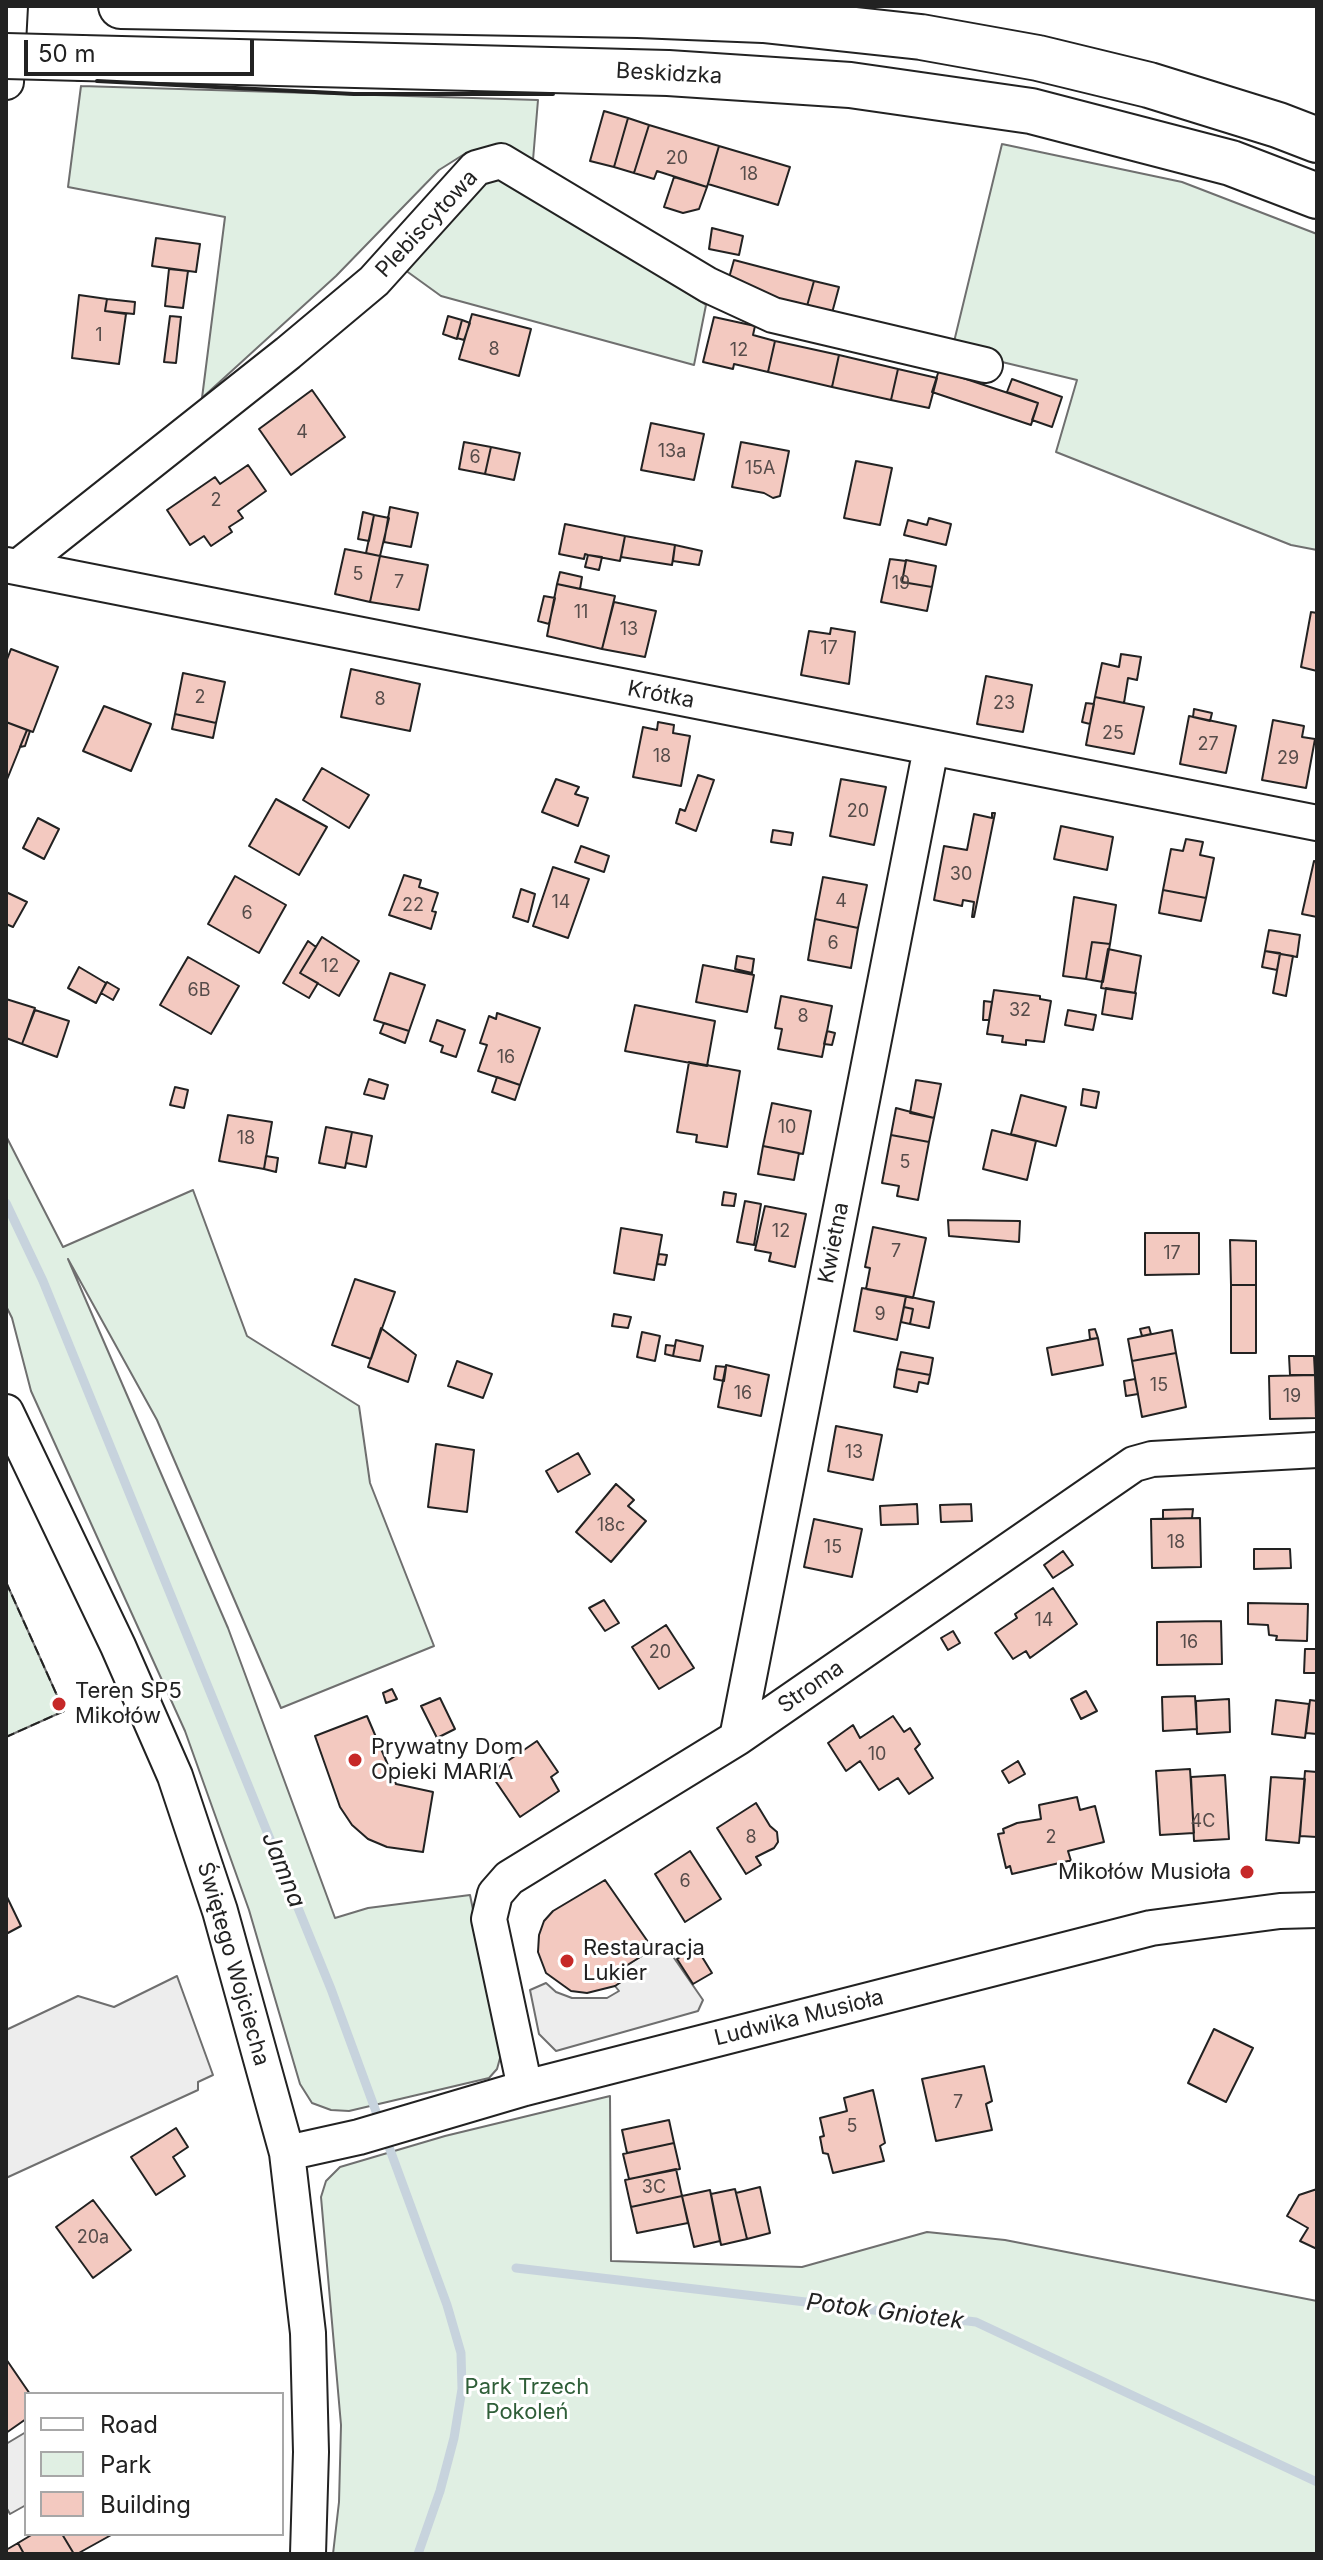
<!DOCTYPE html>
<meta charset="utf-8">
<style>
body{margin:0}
#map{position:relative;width:1323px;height:2560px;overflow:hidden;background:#fff;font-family:Inter,sans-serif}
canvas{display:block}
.frame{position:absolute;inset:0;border:8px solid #222;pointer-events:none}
.legend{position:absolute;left:24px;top:2392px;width:260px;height:144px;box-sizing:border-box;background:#fff;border:2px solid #a7a7a7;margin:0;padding:10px 14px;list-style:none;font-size:24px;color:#222}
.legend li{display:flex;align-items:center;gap:16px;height:40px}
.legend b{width:40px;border:2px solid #a7a7a7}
.scale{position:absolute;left:24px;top:40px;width:230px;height:36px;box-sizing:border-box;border:4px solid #222;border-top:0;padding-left:10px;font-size:24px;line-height:28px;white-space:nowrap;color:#222;-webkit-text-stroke:6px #fff;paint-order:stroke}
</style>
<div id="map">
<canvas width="1323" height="2560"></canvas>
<div class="frame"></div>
<ul class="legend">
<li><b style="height:10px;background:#fff"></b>Road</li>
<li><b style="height:22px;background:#e0efe3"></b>Park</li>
<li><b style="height:22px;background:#f3c9c0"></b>Building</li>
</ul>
<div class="scale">50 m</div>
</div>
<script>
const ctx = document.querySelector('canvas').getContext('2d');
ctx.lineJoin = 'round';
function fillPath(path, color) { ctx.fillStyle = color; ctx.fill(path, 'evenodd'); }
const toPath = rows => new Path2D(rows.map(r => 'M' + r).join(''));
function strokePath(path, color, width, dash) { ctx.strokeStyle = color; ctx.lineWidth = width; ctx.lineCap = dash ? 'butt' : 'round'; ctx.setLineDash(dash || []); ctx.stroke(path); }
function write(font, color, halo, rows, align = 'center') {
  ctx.font = font + ' Inter,sans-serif'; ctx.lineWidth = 6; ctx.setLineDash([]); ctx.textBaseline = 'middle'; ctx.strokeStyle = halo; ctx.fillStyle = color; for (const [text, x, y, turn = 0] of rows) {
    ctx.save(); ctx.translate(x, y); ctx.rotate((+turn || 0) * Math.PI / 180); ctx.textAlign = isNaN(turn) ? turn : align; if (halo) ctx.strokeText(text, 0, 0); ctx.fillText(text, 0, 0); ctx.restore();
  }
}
const green = toPath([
 [81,86,538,100,533,160,500,148,466,153,439,170,336,276,202,398,225,217,68,187,81,86],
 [1002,144,1182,182,1317,234,1317,550,1291,545,1056,452,1077,380,952,350,1002,144],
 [505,177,706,305,694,365,441,296,405,270,480,180,505,177],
 [6,1136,63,1247,193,1190,247,1336,359,1406,370,1483,434,1646,281,1708,157,1420,68,1259,228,1628,335,1918,368,1908,470,1895,502,2051,497,2069,489,2078,349,2111,331,2110,312,2103,300,2084,249,1910,185,1731,31,1391,12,1318,6,1306,6,1136],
 [6,1582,64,1711,6,1737,6,1582],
 [610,2096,611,2261,802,2267,927,2232,1005,2240,1317,2301,1317,2554,333,2554,339,2502,341,2425,321,2197,326,2181,340,2167,445,2136,610,2096]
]);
const parking = toPath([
 [663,1942,703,2000,698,2011,556,2051,539,2034,530,1990,546,1983,556,1992,572,1998,607,1998,619,1991,615,1986,626,1978,621,1969,663,1942],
 [177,1976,213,2075,198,2082,198,2090,6,2178,6,2030,78,1996,114,2007,177,1976],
 [26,2432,26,2505,10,2514,6,2507,6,2444,26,2432]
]);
const stream = toPath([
 [6,1203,43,1281,331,1989,447,2305,461,2353,462,2389,454,2438,440,2491,418,2554],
 [516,2268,976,2322,1317,2482]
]);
const building = toPath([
 [604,111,628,118,614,167,590,161,604,111],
 [628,118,649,125,634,173,614,167,628,118],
 [649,125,719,146,707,187,657,171,654,179,634,173,649,125],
 [719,146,790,167,778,205,708,184,719,146],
 [674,177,707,187,699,209,683,213,664,207,674,177],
 [712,228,743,236,739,255,709,249,712,228],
 [156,238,200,244,196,272,152,266,156,238],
 [734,260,814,281,807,306,727,285,734,260],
 [169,269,188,271,183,308,165,306,169,269],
 [814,281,839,287,832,313,807,306,814,281],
 [79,295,107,299,105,311,126,314,119,364,72,358,79,295],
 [107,299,135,302,134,314,105,311,107,299],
 [472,314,531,329,519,376,459,359,472,314],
 [170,316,181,317,176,363,164,362,170,316],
 [448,316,462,320,457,339,443,334,448,316],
 [714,317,755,326,753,335,775,341,768,372,734,364,733,369,703,362,714,317],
 [462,320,470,323,464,340,457,338,462,320],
 [775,341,839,355,832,387,768,372,775,341],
 [839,355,898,369,891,400,832,387,839,355],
 [898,369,937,378,929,408,891,400,898,369],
 [939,370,1038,403,1031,425,932,392,939,370],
 [1012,379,1062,397,1052,427,1032,420,1038,403,1007,392,1012,379],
 [312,390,345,437,291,475,259,429,312,390],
 [651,423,704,434,694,480,641,470,651,423],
 [464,442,491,447,485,474,459,469,464,442],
 [741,442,789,451,780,496,773,498,764,493,732,487,741,442],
 [491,447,520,453,514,480,485,474,491,447],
 [856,461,892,468,880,525,844,518,856,461],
 [248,465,266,491,238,511,243,518,229,527,232,532,211,546,204,536,190,545,167,510,215,477,220,484,248,465],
 [390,507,418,513,411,547,384,542,390,507],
 [363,512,374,515,369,541,358,539,363,512],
 [374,515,389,518,380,556,366,553,374,515],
 [929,518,951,524,946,545,904,535,908,520,927,525,929,518],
 [565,524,625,536,620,561,588,555,585,554,584,559,559,554,565,524],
 [625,536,675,545,672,565,621,557,625,536],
 [675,545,702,551,699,565,673,561,675,545],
 [345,549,380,556,370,602,335,594,345,549],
 [588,555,602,557,599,570,585,567,588,555],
 [380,556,428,565,419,610,370,602,380,556],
 [890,559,906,561,902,582,932,587,927,611,881,602,890,559],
 [906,560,936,566,932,587,902,582,906,560],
 [560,572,582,577,580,589,557,584,560,572],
 [557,584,615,596,602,649,547,636,557,584],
 [544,596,555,598,549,624,538,621,544,596],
 [614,602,656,611,645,657,602,649,614,602],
 [1311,612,1317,613,1317,671,1301,667,1311,612],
 [831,628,855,632,849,684,801,675,809,631,830,634,831,628],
 [11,649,58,667,33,732,6,722,6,662,11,649],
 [1121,654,1141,657,1137,680,1128,678,1124,703,1095,697,1102,663,1119,667,1121,654],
 [351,669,420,684,410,731,341,717,351,669],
 [183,673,225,682,216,723,175,714,183,673],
 [986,676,1032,685,1023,732,977,724,986,676],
 [1095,697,1144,707,1134,754,1086,745,1095,697],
 [1086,703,1094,704,1090,724,1082,722,1086,703],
 [104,706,151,724,131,771,83,751,104,706],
 [1194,709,1212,713,1210,721,1193,717,1194,709],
 [175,714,216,723,213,738,172,729,175,714],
 [1189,716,1236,726,1226,773,1180,764,1189,716],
 [1273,720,1304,726,1302,737,1315,739,1306,788,1262,780,1273,720],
 [6,722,27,730,6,782,6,722],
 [658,722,674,725,673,733,690,736,681,786,633,777,643,727,657,730,658,722],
 [27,730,30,731,25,746,20,747,27,730],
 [322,768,369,795,349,828,303,800,322,768],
 [698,775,714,780,696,831,676,823,680,809,685,811,698,775],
 [556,779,579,787,575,794,588,798,578,826,542,812,556,779],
 [841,779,886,787,874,845,830,836,841,779],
 [276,799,327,827,299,875,249,846,276,799],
 [992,813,995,813,974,917,972,917,974,902,963,900,962,906,934,900,944,846,967,850,974,814,992,818,992,813],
 [38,818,59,829,44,859,23,848,38,818],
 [1061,826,1113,837,1107,870,1054,859,1061,826],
 [773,830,793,833,791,845,771,842,773,830],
 [1186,839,1203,842,1200,855,1214,858,1206,898,1163,890,1171,849,1183,851,1186,839],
 [581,846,609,856,604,872,575,862,581,846],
 [1314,861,1317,862,1317,917,1302,914,1314,861],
 [553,867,589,879,568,938,533,926,553,867],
 [404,875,421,880,419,887,438,893,432,911,436,912,431,929,389,915,404,875],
 [235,876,286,905,259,953,208,924,235,876],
 [823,877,867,885,858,928,815,919,823,877],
 [521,889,535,894,528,922,513,917,521,889],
 [1163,890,1206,898,1201,921,1159,913,1163,890],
 [6,892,27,902,13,927,6,924,6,892],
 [1074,897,1116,905,1110,944,1092,942,1086,979,1063,976,1074,897],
 [815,919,858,928,851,968,808,960,815,919],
 [1269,930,1300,935,1297,957,1265,951,1269,930],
 [322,937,359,961,339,996,300,973,322,937],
 [308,941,316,947,300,973,318,983,309,998,283,983,308,941],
 [1092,942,1110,944,1103,982,1086,979,1092,942],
 [1108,949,1141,956,1135,993,1101,988,1108,949],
 [1265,951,1280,953,1277,970,1262,967,1265,951],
 [1280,954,1293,956,1286,996,1273,993,1280,954],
 [737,956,754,959,752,973,735,969,737,956],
 [188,957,239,986,211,1034,160,1005,188,957],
 [703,965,754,975,747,1012,696,1002,703,965],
 [79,967,106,983,96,1003,68,988,79,967],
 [390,973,425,985,409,1031,374,1020,390,973],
 [107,982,119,989,113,1000,101,993,107,982],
 [1106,988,1136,993,1132,1019,1102,1014,1106,988],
 [994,990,1040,996,1040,999,1051,1001,1044,1042,1026,1040,1026,1045,1002,1042,1003,1036,987,1034,994,990],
 [781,996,832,1006,822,1057,778,1049,782,1029,775,1028,781,996],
 [6,999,35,1008,22,1044,6,1038,6,999],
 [984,1001,992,1002,989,1020,983,1020,984,1001],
 [635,1005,715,1021,707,1066,625,1051,635,1005],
 [35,1010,69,1021,57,1057,22,1044,35,1010],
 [1068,1010,1096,1015,1093,1030,1065,1025,1068,1010],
 [497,1013,540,1028,520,1085,478,1071,487,1045,480,1043,489,1016,496,1019,497,1013],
 [437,1020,465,1030,456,1057,441,1052,443,1046,430,1041,437,1020],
 [384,1023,409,1031,405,1043,380,1033,384,1023],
 [827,1031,835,1033,832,1045,824,1044,827,1031],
 [689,1062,740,1071,727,1147,696,1142,697,1135,677,1132,689,1062],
 [497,1077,520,1085,515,1100,492,1092,497,1077],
 [369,1079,388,1085,384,1099,364,1094,369,1079],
 [916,1080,941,1084,934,1118,910,1113,916,1080],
 [175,1087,188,1090,184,1108,170,1105,175,1087],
 [1083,1089,1099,1092,1096,1108,1081,1105,1083,1089],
 [1021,1095,1066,1107,1056,1146,1011,1134,1021,1095],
 [772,1103,811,1111,803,1154,763,1146,772,1103],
 [896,1108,934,1118,929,1142,891,1135,896,1108],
 [228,1115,272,1122,264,1169,219,1161,228,1115],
 [326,1127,352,1132,345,1168,319,1163,326,1127],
 [992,1130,1036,1141,1027,1180,983,1169,992,1130],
 [352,1132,372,1136,366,1167,346,1163,352,1132],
 [891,1135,929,1142,918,1200,897,1196,899,1186,882,1183,891,1135],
 [763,1146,799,1153,794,1180,758,1174,763,1146],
 [266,1156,278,1158,276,1172,264,1169,266,1156],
 [724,1192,736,1194,734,1206,722,1205,724,1192],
 [745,1201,761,1204,754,1245,737,1242,745,1201],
 [765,1206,806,1214,795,1267,769,1261,771,1253,755,1250,765,1206],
 [948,1220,1020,1221,1019,1242,949,1236,948,1220],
 [873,1227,926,1238,913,1298,866,1289,870,1268,865,1267,873,1227],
 [621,1228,662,1235,654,1280,614,1273,621,1228],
 [1145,1233,1199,1233,1199,1274,1145,1275,1145,1233],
 [1230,1240,1256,1241,1256,1285,1231,1285,1230,1240],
 [659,1254,667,1255,665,1265,657,1264,659,1254],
 [355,1279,395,1292,371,1359,332,1345,355,1279],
 [1231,1285,1256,1285,1256,1353,1231,1353,1231,1285],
 [862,1288,906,1296,897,1340,854,1331,862,1288],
 [906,1296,934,1302,929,1328,910,1324,913,1309,904,1307,906,1296],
 [904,1307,913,1309,910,1324,901,1322,904,1307],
 [614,1314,631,1317,628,1328,612,1326,614,1314],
 [1149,1327,1151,1334,1142,1336,1140,1329,1149,1327],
 [381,1328,416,1355,408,1382,368,1367,381,1328],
 [1095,1329,1098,1338,1090,1339,1089,1330,1095,1329],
 [1172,1330,1176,1353,1132,1361,1128,1339,1172,1330],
 [642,1332,660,1336,655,1361,637,1357,642,1332],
 [1098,1338,1103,1365,1052,1375,1047,1348,1098,1338],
 [676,1340,703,1346,700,1361,673,1356,676,1340],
 [666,1345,675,1346,673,1356,665,1354,666,1345],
 [901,1352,933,1358,930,1375,897,1369,901,1352],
 [1176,1353,1186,1407,1142,1417,1132,1361,1176,1353],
 [1289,1356,1314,1356,1315,1375,1290,1375,1289,1356],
 [457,1361,492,1374,483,1398,448,1386,457,1361],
 [726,1365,769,1375,761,1416,718,1407,726,1365],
 [716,1366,726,1367,724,1381,714,1379,716,1366],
 [897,1369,930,1375,928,1384,919,1382,917,1392,894,1387,897,1369],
 [1315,1375,1316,1418,1270,1419,1269,1376,1315,1375],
 [1135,1379,1138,1394,1126,1396,1124,1381,1135,1379],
 [836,1426,882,1435,873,1480,828,1471,836,1426],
 [436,1444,474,1450,467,1512,428,1507,436,1444],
 [578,1453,590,1474,558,1492,546,1471,578,1453],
 [616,1484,634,1500,628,1506,646,1521,611,1562,576,1532,616,1484],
 [917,1504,918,1524,881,1525,880,1506,917,1504],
 [971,1504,972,1521,941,1522,940,1505,971,1504],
 [1193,1509,1192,1518,1163,1519,1163,1510,1193,1509],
 [1200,1518,1201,1567,1152,1568,1151,1519,1200,1518],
 [814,1519,862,1529,852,1577,804,1567,814,1519],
 [1254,1549,1290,1549,1291,1568,1254,1569,1254,1549],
 [1063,1551,1073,1565,1053,1578,1044,1565,1063,1551],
 [1053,1588,1077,1624,1030,1658,1026,1651,1013,1659,995,1633,1017,1618,1015,1614,1053,1588],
 [604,1600,619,1623,605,1631,589,1608,604,1600],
 [1248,1603,1308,1604,1307,1641,1276,1640,1277,1636,1269,1635,1268,1625,1248,1624,1248,1603],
 [1221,1621,1222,1664,1157,1665,1157,1622,1221,1621],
 [666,1625,694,1668,659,1689,632,1647,666,1625],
 [953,1631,960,1643,948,1650,941,1638,953,1631],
 [1305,1649,1317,1649,1317,1673,1304,1673,1305,1649],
 [392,1689,397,1699,386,1703,383,1693,392,1689],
 [1086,1691,1097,1711,1081,1719,1071,1699,1086,1691],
 [1195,1696,1197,1729,1163,1731,1162,1697,1195,1696],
 [440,1698,455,1729,437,1738,421,1706,440,1698],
 [1229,1699,1230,1732,1197,1734,1196,1701,1229,1699],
 [1276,1700,1309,1704,1305,1738,1272,1734,1276,1700],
 [1310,1700,1317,1701,1317,1734,1306,1733,1310,1700],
 [367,1716,396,1784,433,1792,423,1852,387,1847,368,1839,352,1825,340,1807,315,1736,367,1716],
 [893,1716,904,1732,910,1728,920,1744,915,1749,933,1778,909,1794,898,1778,879,1790,860,1761,846,1771,828,1743,853,1725,860,1738,893,1716],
 [537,1741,558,1772,551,1777,559,1791,520,1817,490,1773,537,1741],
 [1018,1761,1025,1774,1009,1783,1002,1771,1018,1761],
 [1190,1769,1194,1833,1160,1835,1156,1771,1190,1769],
 [1305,1771,1317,1772,1317,1837,1300,1836,1305,1771],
 [1225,1775,1229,1839,1194,1841,1191,1777,1225,1775],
 [1271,1777,1305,1779,1299,1843,1266,1840,1271,1777],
 [1077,1797,1080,1810,1095,1806,1104,1842,1068,1851,1071,1861,1068,1861,1012,1874,1010,1866,1006,1868,998,1834,1004,1833,1003,1829,1017,1823,1041,1819,1039,1805,1077,1797],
 [756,1803,770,1826,777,1832,778,1842,774,1848,756,1857,761,1865,746,1874,717,1828,756,1803],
 [690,1851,721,1899,685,1922,655,1874,690,1851],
 [605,1880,653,1949,621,1969,627,1978,615,1986,587,1993,571,1991,546,1973,538,1952,539,1935,544,1921,553,1911,605,1880],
 [6,1895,21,1926,6,1934,6,1895],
 [696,1947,712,1973,693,1984,677,1959,696,1947],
 [1214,2029,1253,2048,1226,2102,1188,2083,1214,2029],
 [984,2066,992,2101,986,2104,992,2130,936,2141,922,2079,984,2066],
 [873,2090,885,2143,880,2146,884,2161,833,2173,828,2154,823,2153,820,2137,824,2136,820,2118,847,2111,844,2098,873,2090],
 [669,2120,674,2143,627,2153,622,2130,669,2120],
 [176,2128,188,2147,173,2157,185,2176,156,2195,131,2157,176,2128],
 [674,2143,680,2169,629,2179,623,2154,674,2143],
 [676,2169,682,2196,631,2207,625,2180,676,2169],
 [760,2187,770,2233,747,2239,736,2193,760,2187],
 [735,2189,747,2239,721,2245,711,2194,735,2189],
 [1317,2189,1317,2249,1300,2241,1308,2228,1287,2216,1299,2195,1317,2189],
 [710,2190,720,2241,694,2247,682,2196,710,2190],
 [682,2196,688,2223,637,2233,631,2207,682,2196],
 [93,2200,131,2250,93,2278,56,2227,93,2200],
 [6,2359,30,2394,26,2394,26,2419,6,2433,6,2359],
 [33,2534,62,2534,74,2554,24,2554,18,2543,33,2534],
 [62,2534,113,2534,77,2554,74,2554,62,2534],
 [18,2543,24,2554,6,2554,6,2550,18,2543]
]);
const minor = toPath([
 [6,82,10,6],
 [6,565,1317,823],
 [18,567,288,353,374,281,476,168,501,161,708,285,773,315,985,365],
 [6,1412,118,1646,175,1776,220,1911,287,2153,308,2333,311,2452,308,2554],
 [737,1738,931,748],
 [525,2088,489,1919,495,1894,509,1878,737,1738,1134,1464,1152,1459,1317,1450],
 [287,2153,359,2137,525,2088,1151,1928,1280,1911,1317,1910]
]);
const major = toPath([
 [121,6,638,15,763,20,921,37,1038,58,1149,85,1278,125,1317,140],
 [82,58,668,73,850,85,1031,111,1231,163,1317,196]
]);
const majorBridge = toPath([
 [6,56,82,58]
]);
const fence = toPath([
 [6,1582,64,1711,6,1737]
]);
const wall = toPath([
 [97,81,354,94,553,94]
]);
const markers = [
 [59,1704,8,"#c62828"],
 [355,1760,8,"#c62828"],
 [1247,1872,8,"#c62828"],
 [567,1961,8,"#c62828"]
];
const numberNames = [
 ["20",677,159],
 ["18",749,175],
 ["1",99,336],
 ["8",494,350],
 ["12",739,351],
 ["4",302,433],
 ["13a",672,452],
 ["6",475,458],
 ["15A",760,469],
 ["2",216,501],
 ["5",358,575],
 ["7",399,583],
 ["19",901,584],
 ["11",581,613],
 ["13",629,630],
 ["17",829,649],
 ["2",200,698],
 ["8",380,700],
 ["23",1004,704],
 ["25",1113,734],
 ["27",1208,745],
 ["18",662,757],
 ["29",1288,759],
 ["20",858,812],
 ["30",961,875],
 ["4",841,902],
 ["14",561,903],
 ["22",413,906],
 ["6",247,914],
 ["6",833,944],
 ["12",330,967],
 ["6B",199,991],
 ["32",1020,1011],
 ["8",803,1017],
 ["16",506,1058],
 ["10",787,1128],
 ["18",246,1139],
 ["5",905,1163],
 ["12",781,1232],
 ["7",896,1252],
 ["17",1172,1254],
 ["9",880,1315],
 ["15",1159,1386],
 ["16",743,1394],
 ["19",1292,1397],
 ["13",854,1453],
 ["18c",611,1526],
 ["18",1176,1543],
 ["15",833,1548],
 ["14",1044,1621],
 ["16",1189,1643],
 ["20",660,1653],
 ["10",877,1755],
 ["4C",1203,1822],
 ["8",751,1838],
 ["2",1051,1838],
 ["6",685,1882],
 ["7",958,2103],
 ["5",852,2127],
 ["3C",654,2188],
 ["20a",93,2238]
];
const streetNames = [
 ["Beskidzka",669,74,3],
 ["Plebiscytowa",427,224,-47],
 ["Krótka",661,695,11],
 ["Kwietna",834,1243,-79],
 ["Stroma",811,1687,-35],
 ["Świętego Wojciecha",233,1964,74],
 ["Ludwika Musioła",799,2018,-14]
];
const poiNames = [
 ["Teren SP5",75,1691],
 ["Mikołów",75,1716],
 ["Prywatny Dom",371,1747],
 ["Opieki MARIA",371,1772],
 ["Mikołów Musioła",1231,1872,"right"],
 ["Restauracja",583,1948],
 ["Lukier",583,1973]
];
const parkNames = [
 ["Park Trzech",527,2387],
 ["Pokoleń",527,2412]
];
const waterNames = [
 ["Jamna",283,1870,68],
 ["Potok Gniotek",885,2312,7]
];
fillPath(green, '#e0efe3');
strokePath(green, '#6f6f6f', 2);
fillPath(parking, '#ededed');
strokePath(parking, '#6f6f6f', 2);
strokePath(stream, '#c7d3dd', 9);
fillPath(building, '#f3c9c0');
strokePath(building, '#222', 2);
strokePath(minor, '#222', 38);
strokePath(major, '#222', 48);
strokePath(minor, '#fff', 34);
strokePath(major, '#fff', 44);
strokePath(majorBridge, '#222', 48, []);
strokePath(majorBridge, '#fff', 44);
strokePath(fence, '#222', 2, [10, 4]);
strokePath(wall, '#222', 4);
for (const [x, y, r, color] of markers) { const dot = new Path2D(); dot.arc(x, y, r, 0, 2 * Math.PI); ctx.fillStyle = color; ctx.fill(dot); strokePath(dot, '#fff', 3); }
write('18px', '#564c4a', null, numberNames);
write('22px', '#222', '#fff', streetNames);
write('22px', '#222', '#fff', poiNames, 'left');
write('22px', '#2f5e38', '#fff', parkNames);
write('italic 24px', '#222', '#fff', waterNames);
</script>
